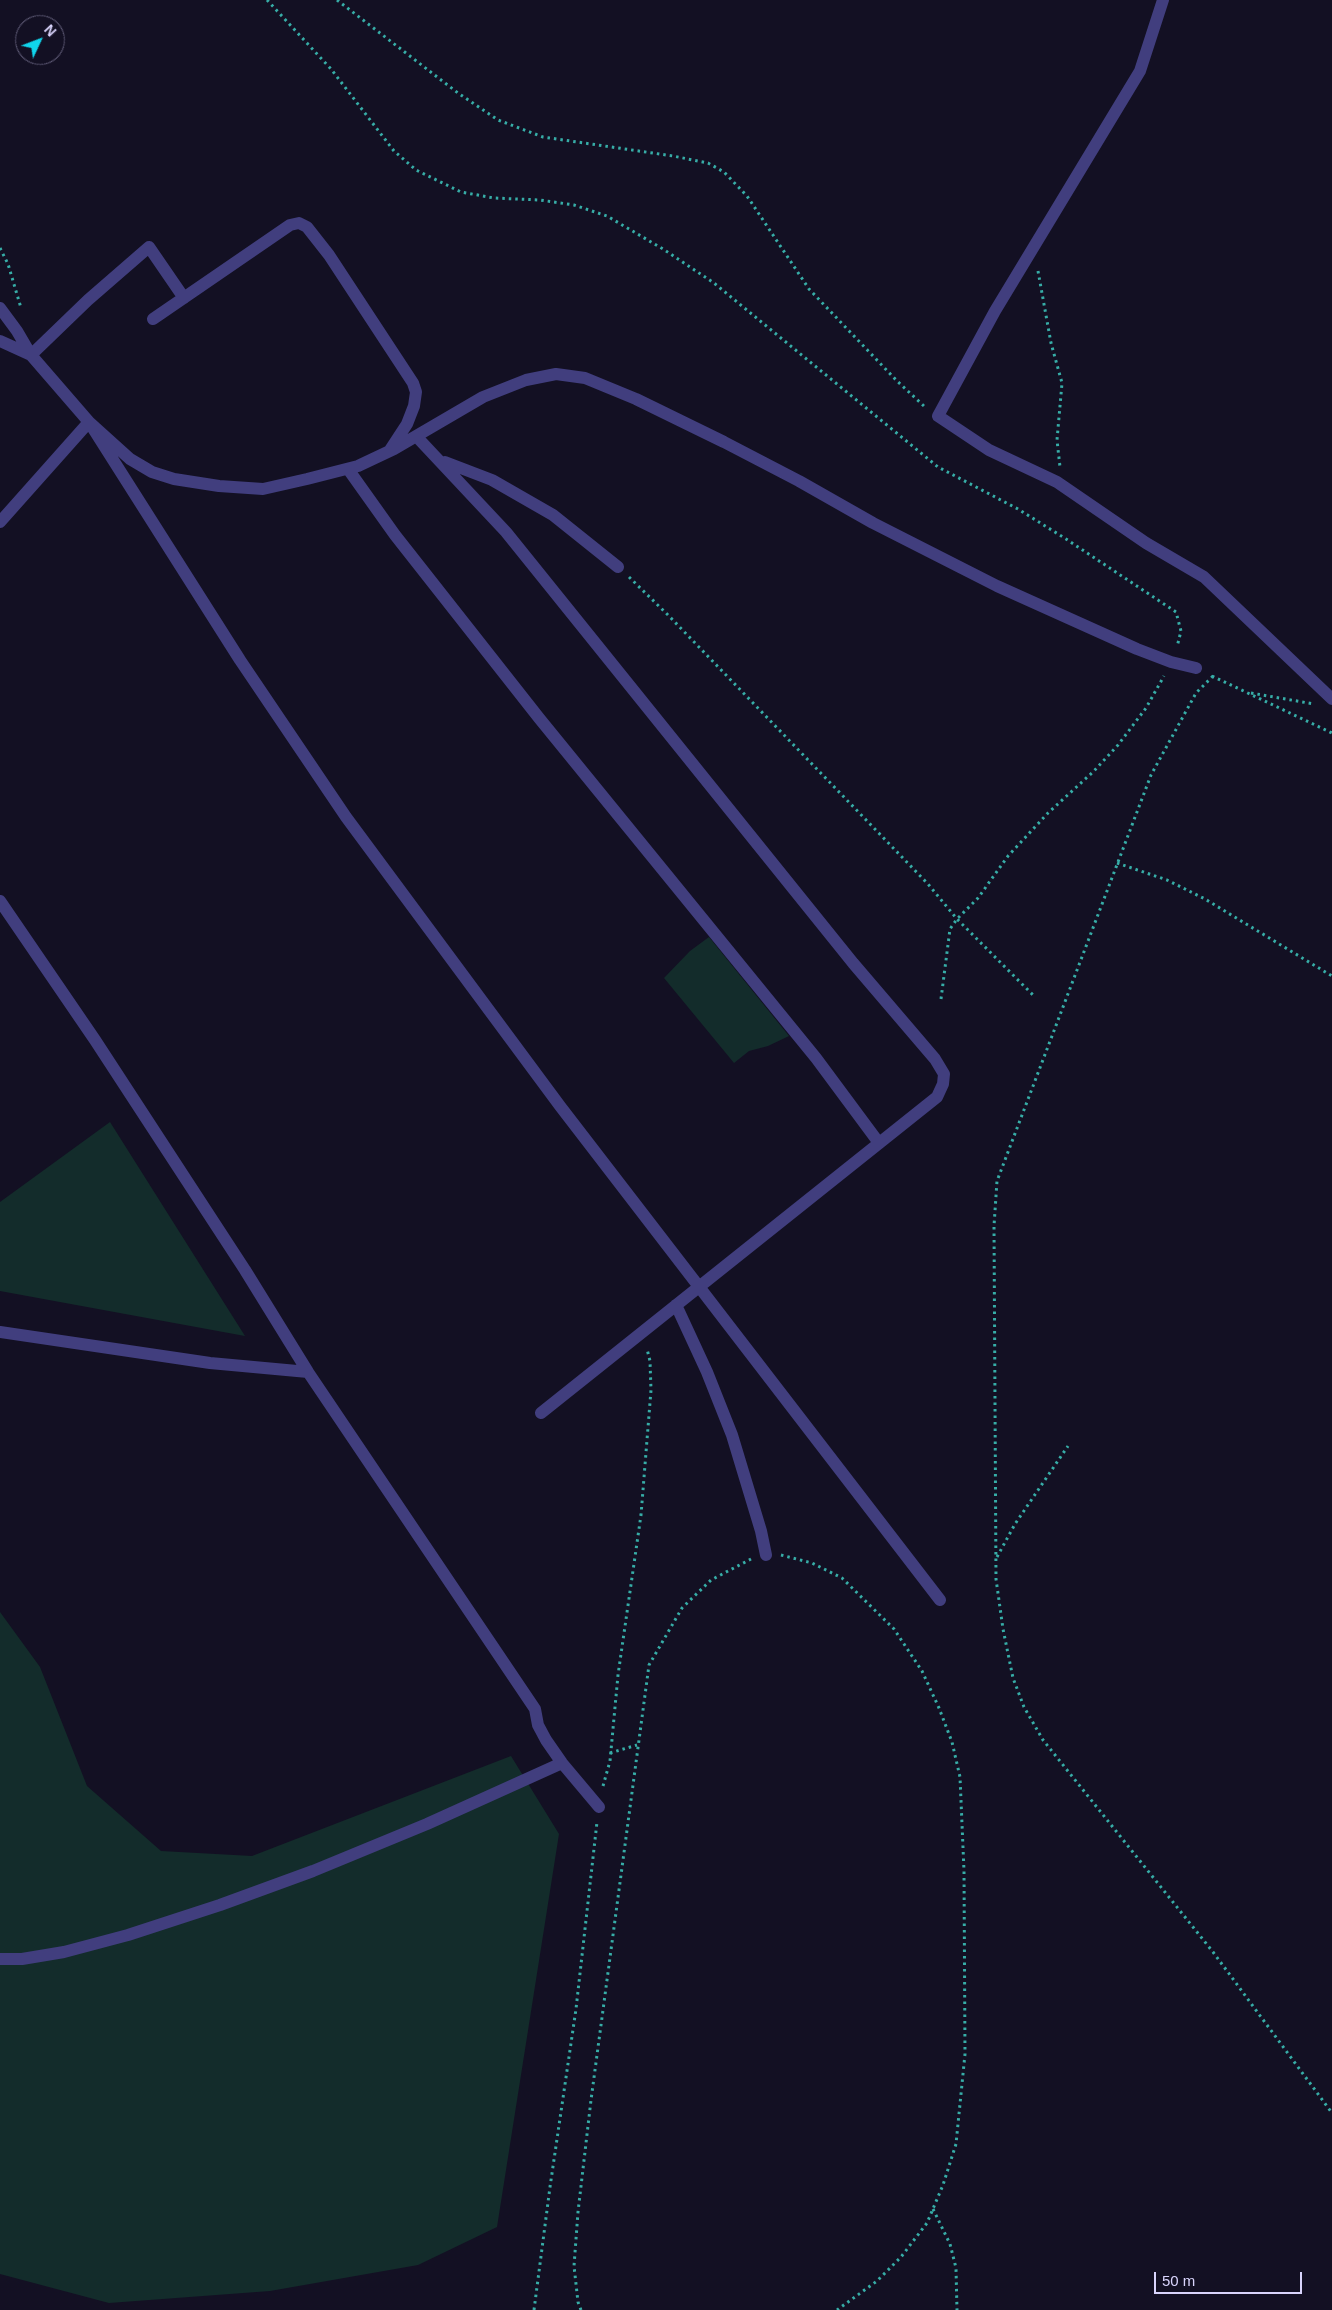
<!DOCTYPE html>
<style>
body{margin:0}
#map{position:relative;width:1332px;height:2310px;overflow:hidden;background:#131023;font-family:Arial,sans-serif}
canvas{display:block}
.north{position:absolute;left:15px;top:15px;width:50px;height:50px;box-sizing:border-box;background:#131023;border:1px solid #625e7a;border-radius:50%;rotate:47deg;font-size:14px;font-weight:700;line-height:20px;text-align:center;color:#d9d4fc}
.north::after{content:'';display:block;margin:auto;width:18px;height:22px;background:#10d5ec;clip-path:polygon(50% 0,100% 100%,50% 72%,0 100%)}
.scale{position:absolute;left:1154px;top:2272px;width:148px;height:22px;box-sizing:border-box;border:2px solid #d9d4fc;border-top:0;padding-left:6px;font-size:15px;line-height:18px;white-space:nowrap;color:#d9d4fc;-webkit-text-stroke:4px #131023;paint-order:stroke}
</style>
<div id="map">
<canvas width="1332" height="2310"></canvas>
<div class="north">N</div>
<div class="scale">50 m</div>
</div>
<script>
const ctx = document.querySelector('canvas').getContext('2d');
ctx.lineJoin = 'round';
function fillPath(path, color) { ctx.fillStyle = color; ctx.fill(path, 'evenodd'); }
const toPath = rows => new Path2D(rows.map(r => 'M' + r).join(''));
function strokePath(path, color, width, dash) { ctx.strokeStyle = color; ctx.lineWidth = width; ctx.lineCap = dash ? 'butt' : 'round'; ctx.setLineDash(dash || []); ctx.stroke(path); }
const green = toPath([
 [709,937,789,1036,768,1046,749,1051,734,1063,664,978,690,951],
 [110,1122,245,1336,0,1291,0,1202],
 [0,1612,40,1667,87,1786,161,1851,252,1856,511,1756,559,1834,497,2227,418,2265,270,2291,109,2303,0,2274]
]);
const path = toPath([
 [267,0,331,69,394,151,416,170,461,192,494,198,540,200,574,205,607,216,663,249,714,283,938,467,1018,509,1066,539,1176,612,1181,631,1177,647],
 [337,0,458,93,498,120,543,137,673,156,708,163,724,172,747,196,809,289,897,381,925,407],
 [0,248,8,264,21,308],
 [1038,271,1051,343,1062,383,1057,440,1060,467],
 [629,577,668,615,928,884,957,919,1033,995],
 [1212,676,1332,733],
 [1213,676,1196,693,1151,775,997,1181,994,1226,996,1579,1003,1629,1013,1678,1024,1707,1043,1740,1213,1952,1332,2113],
 [1251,693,1314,704],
 [1117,863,1167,880,1205,899,1332,976],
 [941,999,950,929,957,919,978,898,1008,856,1048,813,1094,771,1118,745,1146,708,1164,676],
 [781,1555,812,1563,842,1578,894,1629,922,1671,939,1708,952,1742,960,1777,964,1871,965,2054,956,2144,943,2185,927,2223,901,2257,877,2281,837,2310],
 [997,1557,1015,1524,1068,1446],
 [610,1753,637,1745],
 [603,1786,610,1761,618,1675,641,1515,651,1390,650,1361,647,1349],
 [933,2209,950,2244,956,2268,957,2310],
 [534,2310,550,2187,576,2009,597,1822],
 [581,2310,578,2302,574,2266,578,2212,591,2100,649,1665,682,1608,711,1580,751,1559]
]);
const minor = toPath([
 [1163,0,1140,71,995,311,938,416,989,450,1057,482,1146,543,1204,577,1332,699],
 [0,308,17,331,31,355,89,422,130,459,152,472,174,479,219,486,263,489,307,479,358,466,394,449,483,397,526,380,556,374,585,378,636,399,724,442,799,481,873,523,997,586,1137,649,1171,662,1196,668],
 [153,319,290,225,299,223,307,227,329,255,413,383,416,392,414,406,407,424,390,450],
 [0,341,31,355,88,300,149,247,184,298],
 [89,422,240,660,346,817,560,1106,940,1600],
 [416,436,506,532,853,963,935,1059,944,1074,943,1084,937,1097,541,1413],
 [445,462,492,480,553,515,618,567],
 [348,469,395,535,539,718,816,1058,879,1143],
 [0,522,89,422],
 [0,901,95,1040,245,1270,308,1372,535,1709,538,1725,546,1740,562,1763,599,1807],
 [676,1305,707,1372,732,1435,761,1531,766,1555],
 [0,1332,210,1363,308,1372],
 [0,1959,22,1959,64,1952,128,1935,220,1905,313,1871,427,1824,562,1763]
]);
fillPath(green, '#132c2b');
strokePath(path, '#37ada7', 3, [2.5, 4]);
strokePath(minor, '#413e7e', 12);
</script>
